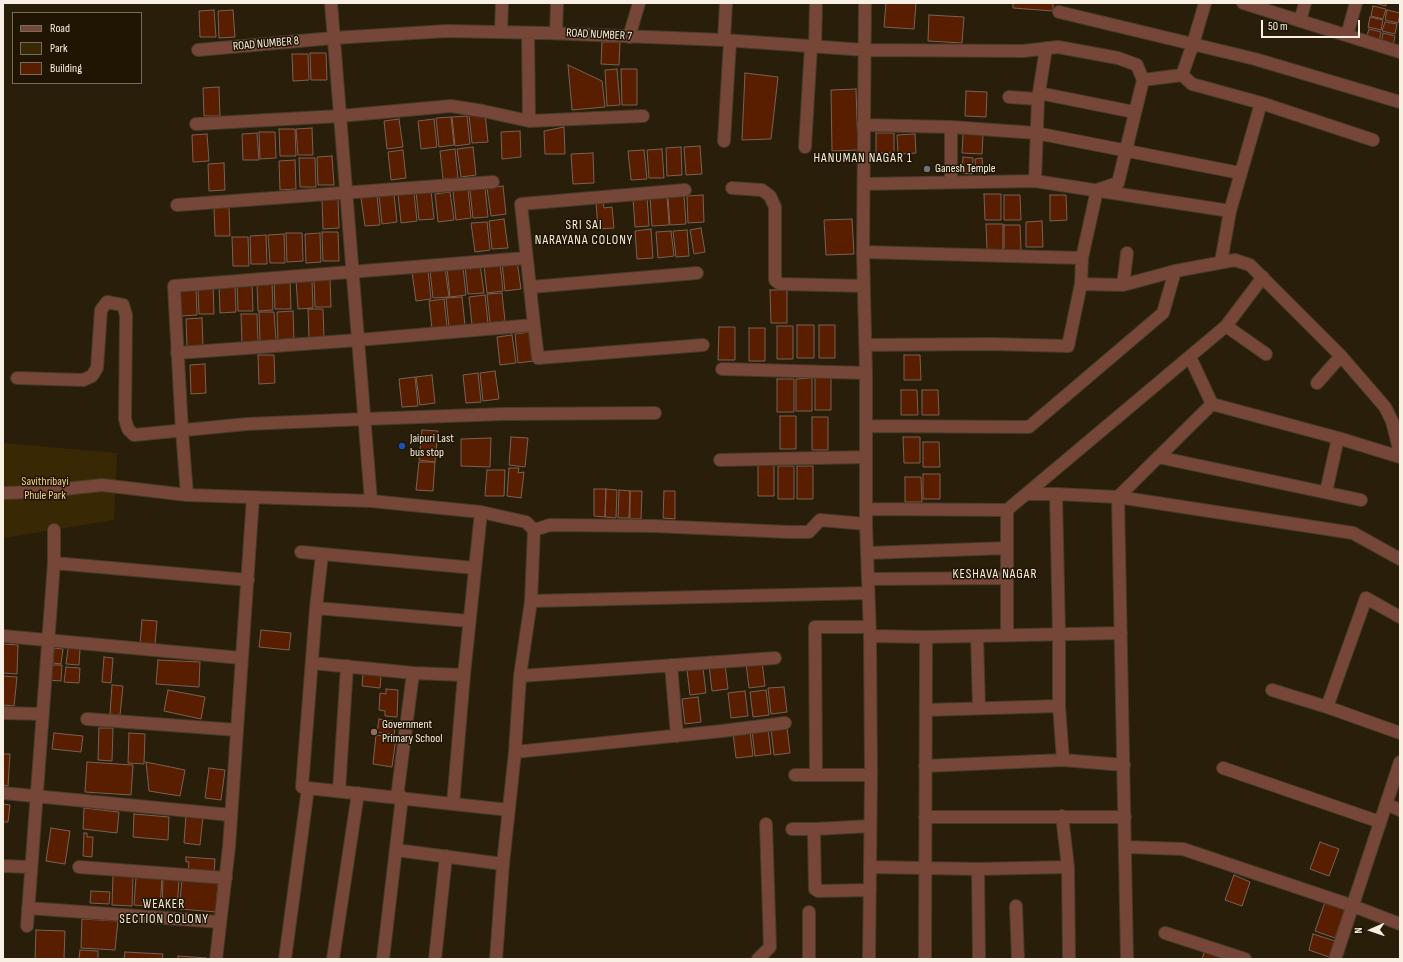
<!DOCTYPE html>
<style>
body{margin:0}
#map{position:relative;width:1403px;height:962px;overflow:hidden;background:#291e09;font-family:"Sofia Sans Condensed",sans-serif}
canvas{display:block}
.frame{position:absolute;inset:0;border:4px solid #f7f0e3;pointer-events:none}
.legend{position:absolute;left:12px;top:12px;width:130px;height:72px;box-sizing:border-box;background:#1f1502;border:1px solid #756d5c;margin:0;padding:5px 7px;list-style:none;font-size:12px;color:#f7f0e3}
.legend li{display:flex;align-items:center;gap:8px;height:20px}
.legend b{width:20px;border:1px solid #756d5c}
.north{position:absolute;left:1351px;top:910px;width:40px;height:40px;-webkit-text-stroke:3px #1f1502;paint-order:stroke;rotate:268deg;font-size:11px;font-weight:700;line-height:16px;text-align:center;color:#f7f0e3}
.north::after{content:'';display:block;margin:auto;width:14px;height:18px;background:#f7f0e3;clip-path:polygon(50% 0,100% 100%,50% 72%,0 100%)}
.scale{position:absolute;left:1261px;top:20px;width:99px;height:18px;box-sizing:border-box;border:2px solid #f7f0e3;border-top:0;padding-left:5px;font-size:12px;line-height:14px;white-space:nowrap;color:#f7f0e3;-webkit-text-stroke:3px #1f1502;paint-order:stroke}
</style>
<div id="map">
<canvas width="1403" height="962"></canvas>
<div class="frame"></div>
<ul class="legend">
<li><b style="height:5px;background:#764639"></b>Road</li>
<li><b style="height:11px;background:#392804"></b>Park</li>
<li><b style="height:11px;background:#591e00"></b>Building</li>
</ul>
<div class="north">N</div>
<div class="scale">50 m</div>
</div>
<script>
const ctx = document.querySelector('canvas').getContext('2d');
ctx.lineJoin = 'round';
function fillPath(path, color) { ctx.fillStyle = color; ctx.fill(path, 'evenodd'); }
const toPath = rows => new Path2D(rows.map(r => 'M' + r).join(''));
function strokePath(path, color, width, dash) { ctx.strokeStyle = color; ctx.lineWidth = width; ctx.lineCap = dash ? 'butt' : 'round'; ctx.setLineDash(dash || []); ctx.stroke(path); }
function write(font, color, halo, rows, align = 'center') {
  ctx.font = font + ' "Sofia Sans Condensed",sans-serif'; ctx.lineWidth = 3; ctx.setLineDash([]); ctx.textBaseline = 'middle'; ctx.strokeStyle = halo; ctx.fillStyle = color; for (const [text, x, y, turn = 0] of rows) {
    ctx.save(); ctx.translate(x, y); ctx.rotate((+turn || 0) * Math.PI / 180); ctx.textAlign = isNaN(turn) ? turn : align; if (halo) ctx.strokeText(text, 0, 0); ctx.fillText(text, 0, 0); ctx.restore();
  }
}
const green = toPath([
 [3,443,117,453,114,520,3,538]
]);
const building = toPath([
 [886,3,916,3,914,29,884,27,886,3],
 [1013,3,1053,3,1053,11,1013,8,1013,3],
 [1374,3,1386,3,1386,6,1374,3],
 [1373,6,1386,9,1383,19,1371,16,1373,6],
 [214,10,216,37,200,37,199,11,214,10],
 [233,10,235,37,219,38,218,11,233,10],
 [1387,10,1400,13,1398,23,1385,20,1387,10],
 [929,15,964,17,962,43,928,41,929,15],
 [1370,17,1383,20,1381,30,1368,27,1370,17],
 [1385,22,1397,24,1395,34,1382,31,1385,22],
 [1369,29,1381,32,1379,42,1366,39,1369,29],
 [1383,33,1395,36,1393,46,1381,43,1383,33],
 [602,42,620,42,619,65,601,64,602,42],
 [310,53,326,53,327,80,311,80,310,53],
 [292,54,308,54,309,80,293,81,292,54],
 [568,65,602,81,605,107,572,110,568,65],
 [617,69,620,105,607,106,605,70,617,69],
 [621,69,637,69,637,105,622,105,621,69],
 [745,73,778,77,771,139,742,140,745,73],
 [219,87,220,116,204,116,203,88,219,87],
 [856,89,858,150,832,151,831,90,856,89],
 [966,91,987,92,986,117,965,116,966,91],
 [485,113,488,142,472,143,469,115,485,113],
 [467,116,470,144,455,146,452,117,467,116],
 [451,117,454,145,439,147,436,118,451,117],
 [399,119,403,147,387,149,384,121,399,119],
 [434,119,437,147,421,149,418,121,434,119],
 [564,127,565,154,545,154,544,131,564,127],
 [312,128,313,155,298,155,296,129,312,128],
 [279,129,295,129,296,156,280,156,279,129],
 [520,131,521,157,502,159,501,132,520,131],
 [259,132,275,132,276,158,260,159,259,132],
 [257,133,259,160,243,160,242,134,257,133],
 [876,133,894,133,894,153,876,153,876,133],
 [207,134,209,161,193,162,192,135,207,134],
 [915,134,916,153,898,154,897,135,915,134],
 [963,134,983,135,982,154,962,153,963,134],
 [700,146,702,174,686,175,684,147,700,146],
 [473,147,476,175,461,177,457,149,473,147],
 [681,147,682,175,667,176,666,148,681,147],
 [455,149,458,178,443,179,440,151,455,149],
 [662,149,664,178,649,178,647,150,662,149],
 [403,150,406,178,391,180,388,152,403,150],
 [644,150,647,179,631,180,628,151,644,150],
 [593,153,594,183,573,184,571,154,593,153],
 [332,156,334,185,318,185,317,157,332,156],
 [963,157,973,158,972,174,962,173,963,157],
 [299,158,315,158,316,187,300,187,299,158],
 [982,158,983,173,976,173,975,159,982,158],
 [295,160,296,189,280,190,279,161,295,160],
 [224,163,225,190,209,191,208,164,224,163],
 [503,186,506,214,491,216,487,188,503,186],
 [485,188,488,217,473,218,470,190,485,188],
 [468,189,471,218,456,220,453,191,468,189],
 [431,190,434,219,419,220,416,192,431,190],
 [450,192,454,220,438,222,435,194,450,192],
 [414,193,417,221,401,223,398,194,414,193],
 [394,194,397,222,382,224,379,196,394,194],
 [984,194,1001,194,1001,220,985,220,984,194],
 [703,195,704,222,688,223,687,196,703,195],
 [1004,195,1020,195,1021,220,1004,220,1004,195],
 [1050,195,1066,195,1067,220,1050,221,1050,195],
 [377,196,380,225,365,226,361,198,377,196],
 [667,196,669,225,652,226,650,197,667,196],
 [684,196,686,224,670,225,668,197,684,196],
 [647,197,649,226,635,227,633,198,647,197],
 [338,199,339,228,323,229,322,200,338,199],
 [596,202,603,202,604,208,612,207,614,228,598,229,596,202],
 [229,207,230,236,215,236,214,208,229,207],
 [504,219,508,248,492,249,489,221,504,219],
 [852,219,854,254,826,255,824,220,852,219],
 [1042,221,1043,247,1026,247,1026,222,1042,221],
 [487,222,490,250,475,252,471,223,487,222],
 [986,224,1003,224,1003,250,987,250,986,224],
 [1004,225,1020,225,1021,250,1004,250,1004,225],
 [701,228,705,252,694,254,690,230,701,228],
 [651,229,653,258,637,259,635,231,651,229],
 [687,230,689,256,676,257,673,231,687,230],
 [671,231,674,256,658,258,656,232,671,231],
 [322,232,338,232,339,261,323,261,322,232],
 [286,233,302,233,303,261,287,262,286,233],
 [320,233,321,262,306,263,305,234,320,233],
 [284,234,285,263,270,263,268,235,284,234],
 [266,235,267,264,251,264,250,236,266,235],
 [232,237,248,237,249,266,233,266,232,237],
 [517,261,521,289,505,291,502,263,517,261],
 [500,263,503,291,487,293,484,265,500,263],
 [480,264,484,293,468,294,465,266,480,264],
 [463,267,466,295,450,297,447,268,463,267],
 [445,268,449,297,433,298,430,270,445,268],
 [428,270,431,299,416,301,412,272,428,270],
 [314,278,330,278,331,307,315,307,314,278],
 [274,280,290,280,291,309,275,309,274,280],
 [296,280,312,280,313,308,298,309,296,280],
 [237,282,252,282,253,311,238,311,237,282],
 [257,282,272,282,273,310,258,311,257,282],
 [219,284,235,284,236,312,220,313,219,284],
 [213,285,214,314,199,314,198,286,213,285],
 [180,287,196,287,197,315,181,316,180,287],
 [770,290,787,290,787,323,771,323,770,290],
 [502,293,505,321,490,323,487,294,502,293],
 [485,295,488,323,472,325,469,297,485,295],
 [462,297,465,325,449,327,446,298,462,297],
 [444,299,447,327,432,329,429,301,444,299],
 [308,309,323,309,324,338,309,338,308,309],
 [293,311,294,340,278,340,277,312,293,311],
 [259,312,274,312,276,340,260,341,259,312],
 [241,314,257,314,258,342,242,343,241,314],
 [202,318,203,347,187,347,186,319,202,318],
 [797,325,814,325,814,358,797,358,797,325],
 [819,325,835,325,835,358,819,358,819,325],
 [777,326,793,326,793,359,777,359,777,326],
 [719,327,735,327,735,360,718,360,719,327],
 [749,328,765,328,765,361,749,361,749,328],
 [530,332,533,361,518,363,515,334,530,332],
 [512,335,516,363,500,365,497,337,512,335],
 [258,355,274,355,275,383,259,384,258,355],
 [904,355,920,355,921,380,904,380,904,355],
 [205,364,206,393,191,394,190,365,205,364],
 [495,371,499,399,483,401,480,373,495,371],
 [478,373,481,402,466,403,463,375,478,373],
 [432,375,435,403,420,405,416,377,432,375],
 [415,377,418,406,402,407,399,379,415,377],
 [815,377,831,377,831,410,815,410,815,377],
 [812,378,812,411,796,411,796,379,812,378],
 [777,379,794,379,794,412,777,412,777,379],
 [901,390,917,390,918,415,901,415,901,390],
 [922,390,938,390,939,415,922,415,922,390],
 [780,416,796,416,796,449,780,449,780,416],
 [812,417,828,417,828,450,812,450,812,417],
 [422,430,438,431,435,462,419,460,422,430],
 [511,437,528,438,525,467,509,465,511,437],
 [903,437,920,437,920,463,904,463,903,437],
 [491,438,490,467,461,466,461,439,491,438],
 [923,442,939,442,940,467,923,467,923,442],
 [419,462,435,462,433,491,416,490,419,462],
 [758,463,774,463,774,496,758,496,758,463],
 [778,466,794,466,794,499,778,499,778,466],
 [797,466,813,466,813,499,797,499,797,466],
 [509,468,519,468,518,473,524,472,521,498,507,496,509,468],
 [487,470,505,470,504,496,485,496,487,470],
 [923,474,940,474,940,499,923,499,923,474],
 [905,477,921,477,922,502,905,502,905,477],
 [594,489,606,489,605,517,594,516,594,489],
 [606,489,617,490,616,518,605,517,606,489],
 [619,490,630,491,629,518,618,518,619,490],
 [630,491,642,491,641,519,630,519,630,491],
 [664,491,675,491,675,519,663,518,664,491],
 [142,620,157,621,155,645,140,644,142,620],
 [261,630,291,633,289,650,259,647,261,630],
 [3,644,18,645,17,674,3,673,3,644],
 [54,648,63,649,61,664,53,663,54,648],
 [68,648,80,649,79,665,66,664,68,648],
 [104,657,113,658,111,683,102,682,104,657],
 [158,660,200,662,199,687,156,684,158,660],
 [762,661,765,686,749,688,746,663,762,661],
 [725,664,728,689,712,691,709,666,725,664],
 [50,665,62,665,61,681,49,680,50,665],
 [66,667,80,668,79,683,64,682,66,667],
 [703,668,706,693,690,695,687,670,703,668],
 [363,674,381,676,380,688,362,686,363,674],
 [3,676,17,677,14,706,3,705,3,676],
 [112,685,123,686,120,715,110,714,112,685],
 [784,687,787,712,771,714,768,688,784,687],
 [386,689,398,690,397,717,385,716,385,711,379,710,380,693,386,694,386,689],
 [168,690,205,697,201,719,164,711,168,690],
 [766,690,769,715,753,717,750,692,766,690],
 [745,691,748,716,731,718,728,693,745,691],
 [698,697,701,722,685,724,682,699,698,697],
 [379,719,396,722,394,735,377,732,379,719],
 [787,727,790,753,774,755,771,729,787,727],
 [99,728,113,728,112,761,98,760,99,728],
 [768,729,771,754,755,756,752,731,768,729],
 [750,731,753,756,736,758,733,733,750,731],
 [54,733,83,736,81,752,52,749,54,733],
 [129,733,145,734,144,764,128,763,129,733],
 [376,735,396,738,392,767,373,764,376,735],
 [3,754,10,754,8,786,3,785,3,754],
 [87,762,133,765,131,795,85,792,87,762],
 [146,762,185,770,180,796,149,791,146,762],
 [209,768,225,770,221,800,205,798,209,768],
 [3,804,10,805,8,822,3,822,3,804],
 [84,808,119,812,117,833,83,829,84,808],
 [134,814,169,817,168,840,133,837,134,814],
 [186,815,203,816,200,845,184,843,186,815],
 [51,828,70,831,65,864,46,861,51,828],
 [84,833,87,833,87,837,93,837,92,857,83,856,84,833],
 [1320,842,1339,849,1329,876,1310,869,1320,842],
 [186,857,215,859,214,874,188,872,189,862,186,862,186,857],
 [113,875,133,876,132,906,112,905,113,875],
 [1234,875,1250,882,1242,906,1225,900,1234,875],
 [136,877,162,879,160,907,134,905,136,877],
 [163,879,179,880,177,908,162,907,163,879],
 [182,880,218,882,216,912,179,909,182,880],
 [91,891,110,892,109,904,90,903,91,891],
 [1325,902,1345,909,1335,938,1315,931,1325,902],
 [82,919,118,921,115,950,81,948,82,919],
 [36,930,65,931,64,959,35,959,36,930],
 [1313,934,1335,941,1329,957,1309,950,1313,934],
 [80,950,98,951,98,959,79,959,80,950],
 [1205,950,1227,959,1202,959,1205,950],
 [125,952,163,954,162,959,124,959,125,952],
 [178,956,207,958,207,959,178,959,178,956]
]);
const street = toPath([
 [331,3,371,501],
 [865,3,863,252,866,373,866,524,870,636,871,775,869,959],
 [1243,3,1400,52],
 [1059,12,1255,59,1400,102],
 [1300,21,1305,3],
 [501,32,502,3],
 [528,33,529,121],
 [556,33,557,3],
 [1347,35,1356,3],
 [629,37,639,3],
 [724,40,726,3],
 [815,47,816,3],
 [198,50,333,38,447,31,546,33,724,40,865,50,1023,51,1058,47,1118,58,1137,65,1143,80],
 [1182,75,1192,84,1261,103,1373,140],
 [1039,93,1134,112],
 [1009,97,1038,99],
 [196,124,340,116,451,106,483,111,529,121,643,116],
 [863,125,951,127,1036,133,1240,173],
 [724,141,730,41],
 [805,147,811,46],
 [1035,181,1038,99,1046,48],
 [951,182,951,127],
 [864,184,1035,181,1230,211],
 [732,188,762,190,770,196,775,207,775,280,780,284,864,286],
 [177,205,493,182],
 [863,252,1082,258],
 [1221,262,1230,211,1261,103],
 [1081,284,1123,285,1175,271,1235,260,1250,265,1341,356,1385,407,1392,421,1400,453],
 [1123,285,1127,253],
 [531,287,697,273],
 [534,325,521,204,685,190],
 [1226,326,1266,354],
 [866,345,992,344,1068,346,1081,284,1082,258,1097,190,1118,183,1143,80,1182,75,1193,44,1205,3],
 [177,353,358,340,534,325,538,358,703,345],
 [1190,357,1212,404,1338,438,1400,457],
 [722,369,866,373],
 [17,378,83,380,92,376,97,368,101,310,107,302,123,305,126,315,125,419,128,429,134,435,247,424,365,419,503,414,655,413],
 [1317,383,1341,356],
 [866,426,1029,427,1163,313,1175,271],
 [1158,457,1361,500],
 [720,460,866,457],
 [1326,492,1338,438],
 [3,493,38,492,102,485,187,495,371,501,481,512,526,522,534,530,531,601,520,676,515,752,503,864,496,959],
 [1027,494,1056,494,1118,497,1353,533,1400,559],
 [1056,494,1059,634,1059,706,1063,760],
 [187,495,182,431,174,286,526,258],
 [867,509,1007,510],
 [534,530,550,525,654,526,789,532,809,532,820,520,866,524],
 [301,552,322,554],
 [867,553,1007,548],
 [54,563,54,530],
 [869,579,1007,578],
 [531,601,868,593],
 [316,608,469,621],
 [1007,635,1007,510,1226,326,1263,277],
 [3,636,241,658],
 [870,636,926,637,1121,633],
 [977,636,979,708],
 [312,663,413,673,464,675],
 [671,665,677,736],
 [520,676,775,658],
 [1272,690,1327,707,1400,733],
 [1327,707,1366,598,1400,617],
 [926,710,1059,706],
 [3,713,41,714],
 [87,719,237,730],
 [515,752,722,731,785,723],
 [925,766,1063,760,1124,765],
 [1223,768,1380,822],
 [816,774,815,627,869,627],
 [795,775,871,775],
 [308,788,453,804,464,675,481,512],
 [339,791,347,666],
 [3,793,231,815],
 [397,797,413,673],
 [453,804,509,810],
 [1386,804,1400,810],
 [1062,816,1068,867,1069,959],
 [925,817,1125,817],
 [792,829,816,829],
 [1125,847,1183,849,1353,906,1400,924],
 [396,850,503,864],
 [3,866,30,867],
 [79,867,226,878],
 [870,867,978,869,1068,867],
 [978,869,979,959],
 [870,890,818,891,815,889,814,834,816,829,870,826],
 [1016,906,1018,959],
 [28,908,220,922],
 [27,926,54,563,248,580],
 [1165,933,1245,959],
 [216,959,229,847,253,497],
 [285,959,308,788,302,787,316,608,322,554,475,568],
 [333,959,358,793],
 [383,959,402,797],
 [435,959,446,856],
 [758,959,770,947,766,824],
 [809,959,809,912],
 [925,959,926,637],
 [1127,959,1118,497,1212,404],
 [1335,959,1400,762]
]);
const markers = [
 [927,169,4,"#6b7280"],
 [402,446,4,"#1a4fb4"],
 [374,732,4,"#8d6e63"]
];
const streetNames = [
 ["ROAD NUMBER 7",599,35,3],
 ["ROAD NUMBER 8",266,44,-5]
];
const poiNames = [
 ["Ganesh Temple",935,169],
 ["Jaipuri Last",410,439],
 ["bus stop",410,453],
 ["Government",382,725],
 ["Primary School",382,739]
];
const parkNames = [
 ["Savithribayi",45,482],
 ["Phule Park",45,496]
];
const neighbourhoodNames = [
 ["HANUMAN NAGAR 1",863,159],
 ["SRI SAI",584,226],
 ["NARAYANA COLONY",584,241],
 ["KESHAVA NAGAR",995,575],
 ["WEAKER",164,905],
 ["SECTION COLONY",164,920]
];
fillPath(green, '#392804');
fillPath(building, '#591e00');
strokePath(building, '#7a6156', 1);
strokePath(street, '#463b28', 14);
strokePath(street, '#764639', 12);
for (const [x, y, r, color] of markers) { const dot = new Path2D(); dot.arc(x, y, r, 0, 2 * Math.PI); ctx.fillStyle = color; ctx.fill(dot); strokePath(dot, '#1f1502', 1.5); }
write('12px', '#f7f0e3', '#1f1502', streetNames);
write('12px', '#f7f0e3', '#1f1502', poiNames, 'left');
write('12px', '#f9d28a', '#1f1502', parkNames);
ctx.letterSpacing = '1px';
write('13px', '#f7f0e3', '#1f1502', neighbourhoodNames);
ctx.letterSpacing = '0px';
</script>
